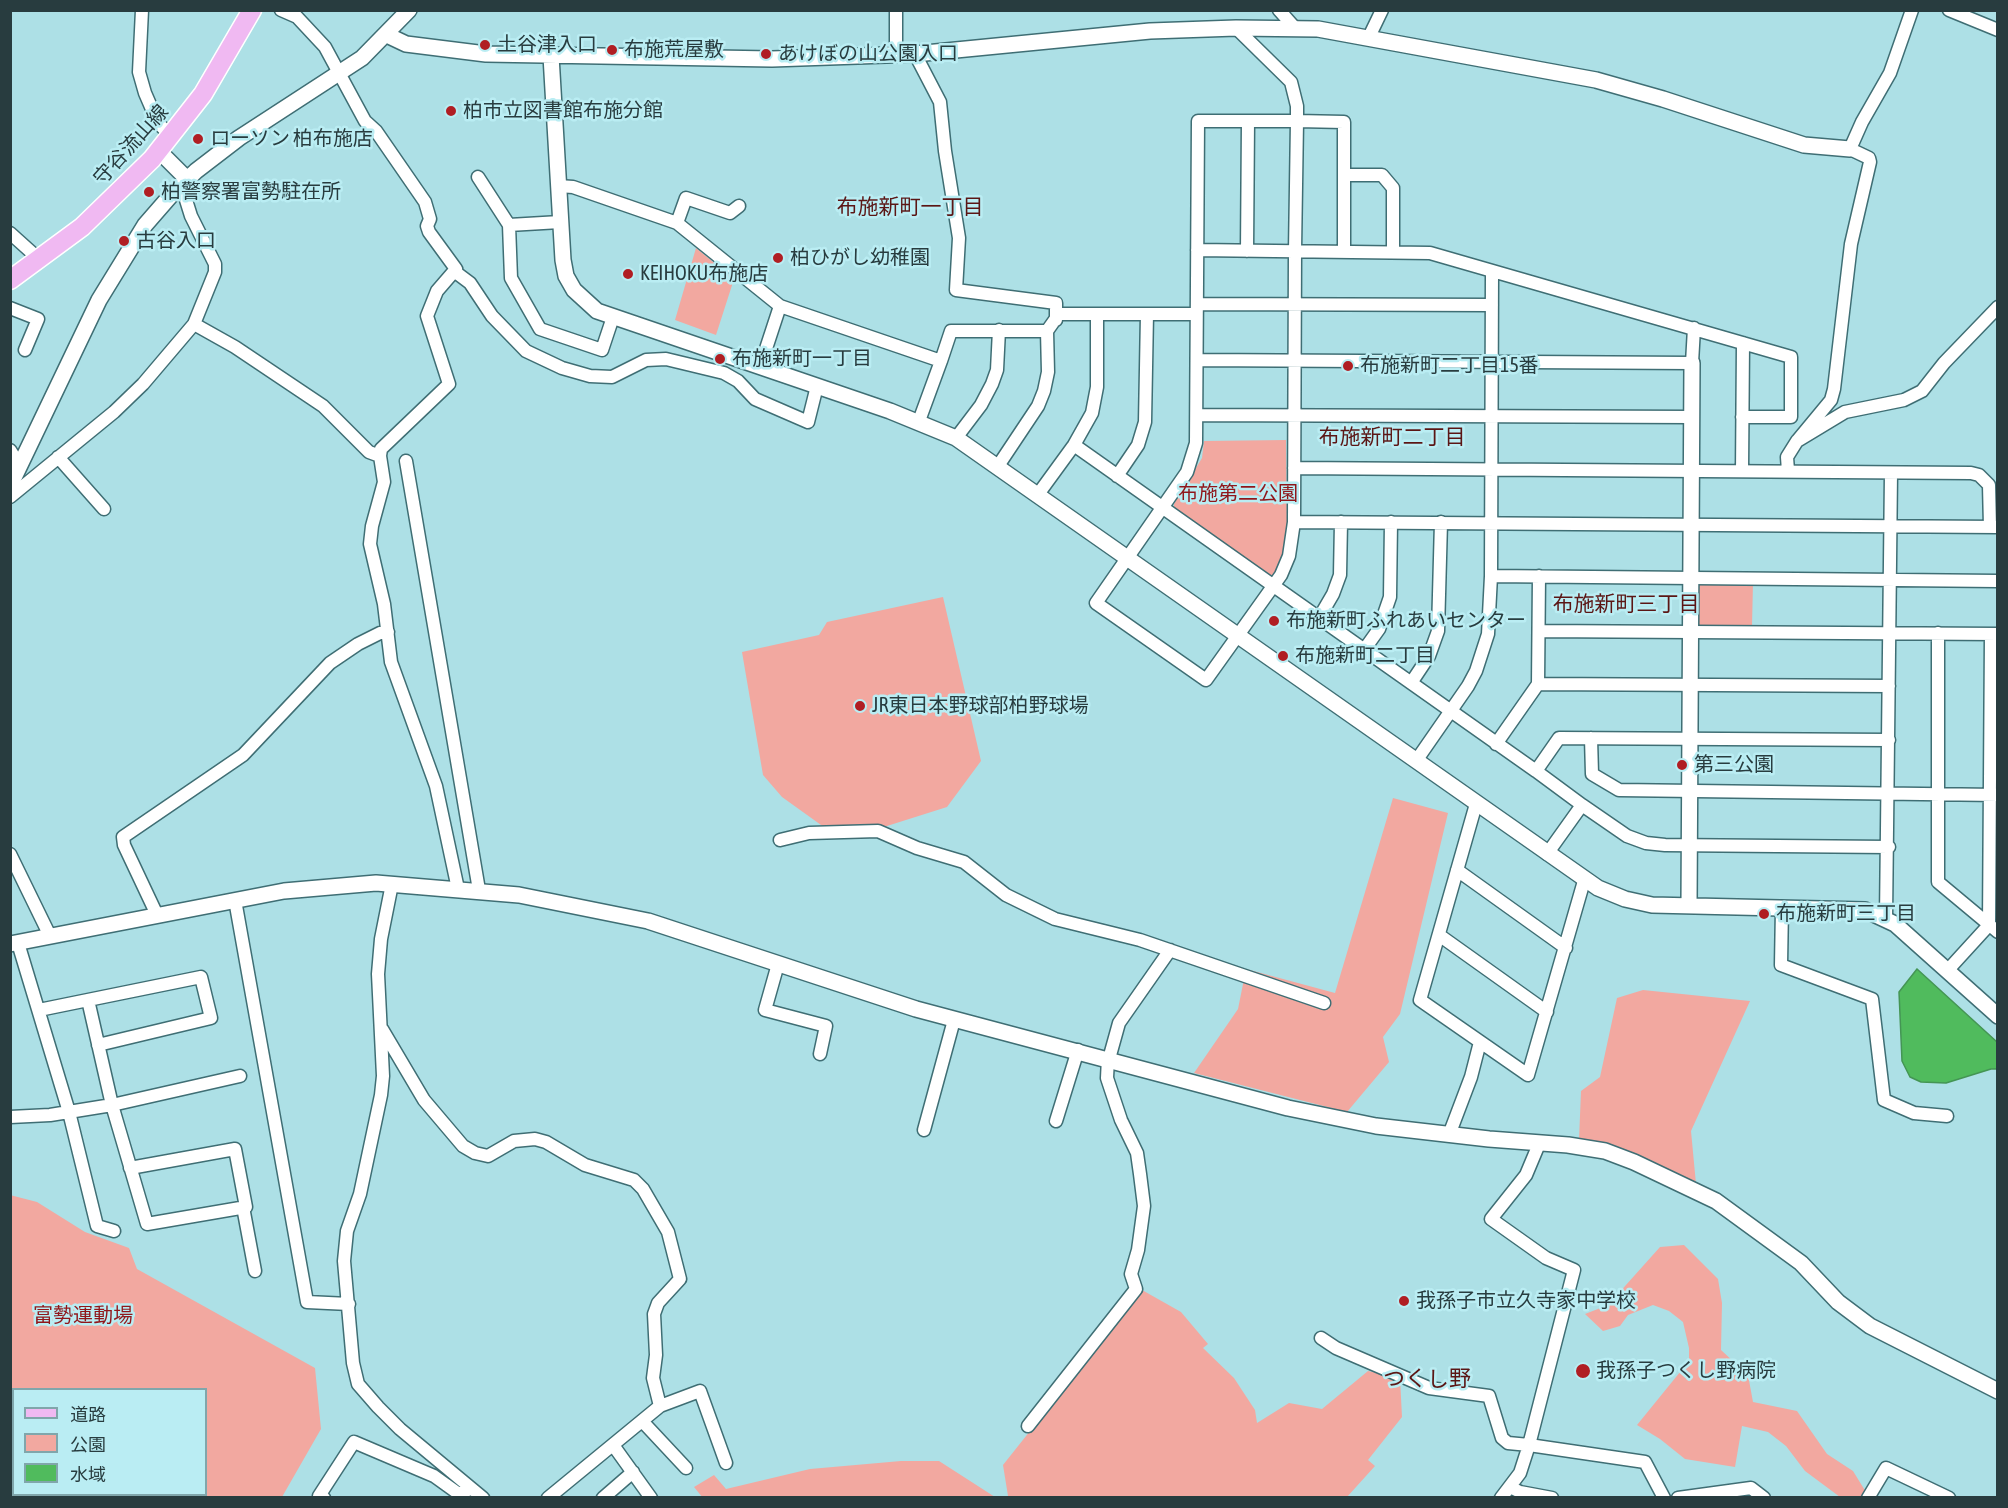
<!DOCTYPE html>
<meta charset="utf-8">
<style>
body{margin:0}
#map{position:relative;width:2008px;height:1508px;overflow:hidden;background:#ade0e6;font-family:"Asap Condensed","Noto Sans JP",sans-serif}
canvas{display:block}
.frame{position:absolute;inset:0;border:12px solid #283c3f;pointer-events:none}
.legend{position:absolute;left:12px;top:1388px;width:195px;height:108px;box-sizing:border-box;background:#baedf3;border:2px solid #80a6ab;margin:0;padding:8px 10px;list-style:none;font-size:18px;color:#283c3f}
.legend li{display:flex;align-items:center;gap:12px;height:30px}
.legend b{width:30px;border:2px solid #80a6ab}
</style>
<div id="map">
<canvas width="2008" height="1508"></canvas>
<div class="frame"></div>
<ul class="legend">
<li><b style="height:8px;background:#f0b9f2"></b>道路</li>
<li><b style="height:16px;background:#f2a8a0"></b>公園</li>
<li><b style="height:16px;background:#50bb5d"></b>水域</li>
</ul>
</div>
<script>
const ctx = document.querySelector('canvas').getContext('2d');
ctx.lineJoin = 'round';
function fillPath(path, color) { ctx.fillStyle = color; ctx.fill(path, 'evenodd'); }
const toPath = rows => new Path2D(rows.map(r => 'M' + r).join(''));
function strokePath(path, color, width, dash) { ctx.strokeStyle = color; ctx.lineWidth = width; ctx.lineCap = dash ? 'butt' : 'round'; ctx.setLineDash(dash || []); ctx.stroke(path); }
function write(font, color, halo, rows, align = 'center') {
  ctx.font = font + ' "Asap Condensed","Noto Sans JP",sans-serif'; ctx.lineWidth = 5; ctx.setLineDash([]); ctx.textBaseline = 'middle'; ctx.strokeStyle = halo; ctx.fillStyle = color; for (const [text, x, y, turn = 0] of rows) {
    ctx.save(); ctx.translate(x, y); ctx.rotate((+turn || 0) * Math.PI / 180); ctx.textAlign = isNaN(turn) ? turn : align; if (halo) ctx.strokeText(text, 0, 0); ctx.fillText(text, 0, 0); ctx.restore();
  }
}
const green = toPath([
 [696,248,734,279,716,335,675,320],
 [1286,440,1287,528,1285,547,1274,575,1267,575,1174,509,1174,504,1202,458,1204,441],
 [1698,583,1753,583,1752,626,1698,626],
 [943,597,981,761,947,807,868,832,828,830,782,797,763,775,742,652,819,635,827,622],
 [1393,798,1448,813,1400,1014,1383,1037,1389,1062,1347,1112,1194,1073,1238,1009,1246,969,1335,993],
 [1643,990,1750,1001,1691,1131,1696,1184,1579,1140,1581,1091,1600,1077,1617,998],
 [10,1195,37,1202,85,1232,129,1248,137,1269,315,1368,321,1429,282,1497,11,1497],
 [14,1390,206,1390,206,1494,14,1494],
 [1684,1245,1718,1279,1722,1303,1721,1350,1748,1375,1753,1402,1797,1411,1827,1454,1853,1471,1869,1497,1840,1497,1805,1471,1786,1446,1768,1432,1742,1426,1735,1467,1685,1459,1660,1439,1637,1425,1689,1361,1689,1348,1683,1322,1669,1311,1653,1305,1628,1315,1620,1326,1603,1331,1585,1314,1603,1307,1617,1295,1660,1247],
 [1142,1290,1181,1312,1208,1344,1203,1348,1234,1378,1255,1410,1257,1423,1289,1403,1322,1409,1368,1371,1400,1378,1402,1417,1368,1460,1375,1466,1347,1497,1008,1496,1003,1465],
 [901,1461,939,1461,995,1497,703,1498,694,1487,714,1475,726,1489,810,1469]
]);
const water = toPath([
 [1917,969,1997,1042,1997,1069,1991,1069,1946,1083,1921,1082,1910,1077,1902,1061,1899,992,1917,969]
]);
const minor = toPath([
 [142,10,139,72,145,93,158,123,171,136],
 [281,10,297,17,325,47,365,121,376,131,425,202,430,219,427,226,429,232,456,269,437,291,427,316,449,384,381,449,380,456],
 [896,10,896,55],
 [1279,10,1295,28],
 [1949,10,1998,30],
 [1236,28,1291,82,1297,106,1297,121,1295,251,1294,522,1289,556,1281,575,1206,680,1096,603,1187,472,1196,443,1198,121,1297,121,1344,122,1344,251],
 [1369,37,1382,10],
 [915,54,940,102,945,151,959,238,956,290,1056,303,1056,320],
 [1345,175,1382,175,1393,188,1393,251],
 [478,177,509,225],
 [558,186,573,187,677,223],
 [739,206,730,213,686,198,677,223,780,306,941,361,951,331,1047,331,1059,314,1196,314],
 [560,222,509,225,511,278,540,329,602,350,613,317],
 [10,233,40,260],
 [1197,250,1430,253,1791,357,1791,417,1742,417],
 [1247,251,1248,121],
 [454,271,470,283,492,316,526,351,562,368,590,376,612,377,646,360,666,359,724,373,738,381,755,399,808,422,817,386],
 [1197,304,1492,305],
 [10,308,38,319,25,350],
 [194,324,235,347,323,406,369,452,380,456,384,482,372,526,370,544,384,604,391,662,436,786,458,889],
 [1197,360,1692,363,1694,328],
 [760,367,780,306],
 [1198,415,1692,417],
 [919,421,941,361],
 [956,438,981,405,992,384,997,370,999,330],
 [1797,441,1831,400,1834,389,1851,244,1870,162,1869,158,1850,149,1862,122,1890,73,1912,10],
 [1074,445,1536,771],
 [10,450,20,466],
 [58,457,104,509],
 [406,461,479,890],
 [998,466,1038,406,1044,391,1048,372,1047,331],
 [1294,468,1971,473,1979,475,1989,485,1990,527],
 [1742,471,1743,343],
 [1788,471,1787,457,1797,441,1845,412,1904,400,1922,391,1944,363,1998,307],
 [1117,476,1138,445,1145,422,1147,314],
 [1039,493,1074,445,1092,413,1097,387,1097,314],
 [10,497,114,412,143,384,194,324,215,272,215,264,191,216,181,184],
 [1294,522,1998,527],
 [1491,576,1998,581],
 [1319,618,1333,594,1340,575,1341,522],
 [1539,631,1998,634],
 [1938,633,1938,882,1998,932],
 [1364,650,1379,629,1390,597,1391,522],
 [1411,683,1429,656,1438,631,1441,522],
 [1538,684,1889,686],
 [1591,738,1592,774,1619,790,1998,795],
 [1496,744,1538,684,1539,576],
 [1416,761,1468,686,1476,671,1488,634,1491,576,1492,271],
 [1476,804,1420,1000,1528,1075,1584,881],
 [1582,805,1536,771,1559,738,1889,740],
 [780,840,809,833,878,831,917,848,964,862,1006,895,1055,919,1140,940,1324,1003],
 [10,854,50,936],
 [1547,854,1582,805,1627,836,1646,843,1665,845,1889,847],
 [1457,870,1566,948],
 [392,884,381,939,378,974,383,1076,381,1095,360,1194,347,1231,344,1261,353,1363,358,1384,378,1407,400,1429,483,1498],
 [235,900,307,1302,349,1304],
 [1782,907,1781,965,1872,999,1884,1100,1914,1113,1947,1116],
 [157,915,124,845,123,837,243,755,330,663,358,644,380,633,388,632],
 [1886,918,1891,473],
 [1439,935,1547,1012],
 [18,943,69,1112,97,1226,114,1231],
 [778,964,765,1010,826,1026,820,1054],
 [1947,971,1989,925,1991,634],
 [88,1000,201,977,211,1018,98,1045],
 [39,1010,88,1000,112,1105,147,1224,246,1207,235,1149,130,1168],
 [382,1029,424,1100,463,1146,475,1153,488,1156,514,1141,535,1139,546,1142,585,1165,634,1180,643,1189,668,1232,680,1279,658,1303,654,1314,656,1355,653,1378,660,1406],
 [1109,1059,1119,1023,1170,950],
 [10,1117,50,1115,112,1105,240,1076],
 [1056,1121,1078,1050],
 [924,1130,954,1020],
 [1449,1135,1471,1077,1480,1042],
 [1539,1144,1526,1175,1491,1219,1546,1258,1574,1270,1529,1445,1645,1462,1664,1498],
 [243,1207,255,1271],
 [1321,1338,1336,1348,1429,1388,1489,1396,1502,1438,1508,1443,1529,1445,1520,1473,1501,1498],
 [643,1422,686,1468],
 [1028,1426,1136,1289,1131,1274,1138,1250,1144,1206,1140,1174,1137,1153,1121,1120,1107,1078,1108,1058],
 [613,1445,651,1498],
 [1510,1487,1520,1492,1552,1498],
 [324,1498,319,1496,354,1442,434,1476,459,1494,470,1489],
 [548,1498,660,1406,700,1391,726,1463],
 [603,1498,633,1472],
 [1678,1498,1751,1488,1764,1498],
 [1868,1498,1886,1468,1949,1498]
]);
const tertiary = toPath([
 [387,35,406,44,486,54,772,59,915,54,1150,31,1236,28,1318,29,1596,80,1663,99,1804,145,1850,149],
 [551,56,563,260,566,276,574,290,597,311,890,411,956,438,1598,888,1625,899,1652,905,1865,910,1895,924,1998,1016],
 [159,151,187,179],
 [10,486,99,300,145,225,172,194,196,171,239,138,362,58,409,10],
 [1689,906,1692,363],
 [10,944,284,891,376,883,519,895,648,921,916,1009,1288,1108,1376,1126,1489,1139,1568,1145,1605,1151,1634,1162,1716,1201,1801,1263,1838,1302,1870,1326,1998,1391]
]);
const primary = toPath([
 [10,280,82,227,152,159,203,94,252,10]
]);
const markers = [
 [485,45,6,"#b01e23"],
 [612,50,6,"#b01e23"],
 [766,54,6,"#b01e23"],
 [451,111,6,"#b01e23"],
 [198,139,6,"#b01e23"],
 [149,192,6,"#b01e23"],
 [124,241,6,"#b01e23"],
 [778,258,6,"#b01e23"],
 [628,274,6,"#b01e23"],
 [720,359,6,"#b01e23"],
 [1348,366,6,"#b01e23"],
 [1274,621,6,"#b01e23"],
 [1283,656,6,"#b01e23"],
 [860,706,6,"#b01e23"],
 [1682,765,6,"#b01e23"],
 [1764,914,6,"#b01e23"],
 [1404,1301,6,"#b01e23"],
 [1583,1371,8,"#b01e23"]
];
const poiNames = [
 ["土谷津入口",497,45],
 ["布施荒屋敷",624,50],
 ["あけぼの山公園入口",778,54],
 ["柏市立図書館布施分館",463,111],
 ["ローソン 柏布施店",210,139],
 ["柏警察署富勢駐在所",161,192],
 ["古谷入口",136,241],
 ["柏ひがし幼稚園",790,258],
 ["KEIHOKU布施店",640,274],
 ["布施新町一丁目",732,359],
 ["布施新町二丁目15番",1360,366],
 ["布施新町ふれあいセンター",1286,621],
 ["布施新町二丁目",1295,656],
 ["JR東日本野球部柏野球場",872,706],
 ["第三公園",1694,765],
 ["布施新町三丁目",1776,914],
 ["我孫子市立久寺家中学校",1416,1301],
 ["我孫子つくし野病院",1596,1371]
];
const streetNames = [
 ["守谷流山線",131,145,-48]
];
const parkNames = [
 ["布施第二公園",1238,494],
 ["富勢運動場",83,1316]
];
const neighbourhoodNames = [
 ["布施新町一丁目",910,207],
 ["布施新町二丁目",1392,437],
 ["布施新町三丁目",1626,604]
];
const quarterNames = [
 ["つくし野",1427,1379]
];
fillPath(green, '#f2a8a0');
fillPath(water, '#50bb5d');
strokePath(water, '#449554', 1.5);
strokePath(minor, '#3f6e74', 15);
strokePath(tertiary, '#3f6e74', 18);
strokePath(primary, '#fff', 21);
strokePath(minor, '#fff', 12);
strokePath(tertiary, '#fff', 15);
strokePath(primary, '#f0b9f2', 18);
for (const [x, y, r, color] of markers) { const dot = new Path2D(); dot.arc(x, y, r, 0, 2 * Math.PI); ctx.fillStyle = color; ctx.fill(dot); strokePath(dot, '#baedf3', 2); }
write('20px', '#283c3f', '#baedf3', poiNames, 'left');
write('20px', '#283c3f', '#baedf3', streetNames);
write('20px', '#90161a', '#baedf3', parkNames);
write('21px', '#5b1615', '#baedf3', neighbourhoodNames);
write('22px', '#5b1615', '#baedf3', quarterNames);
</script>
